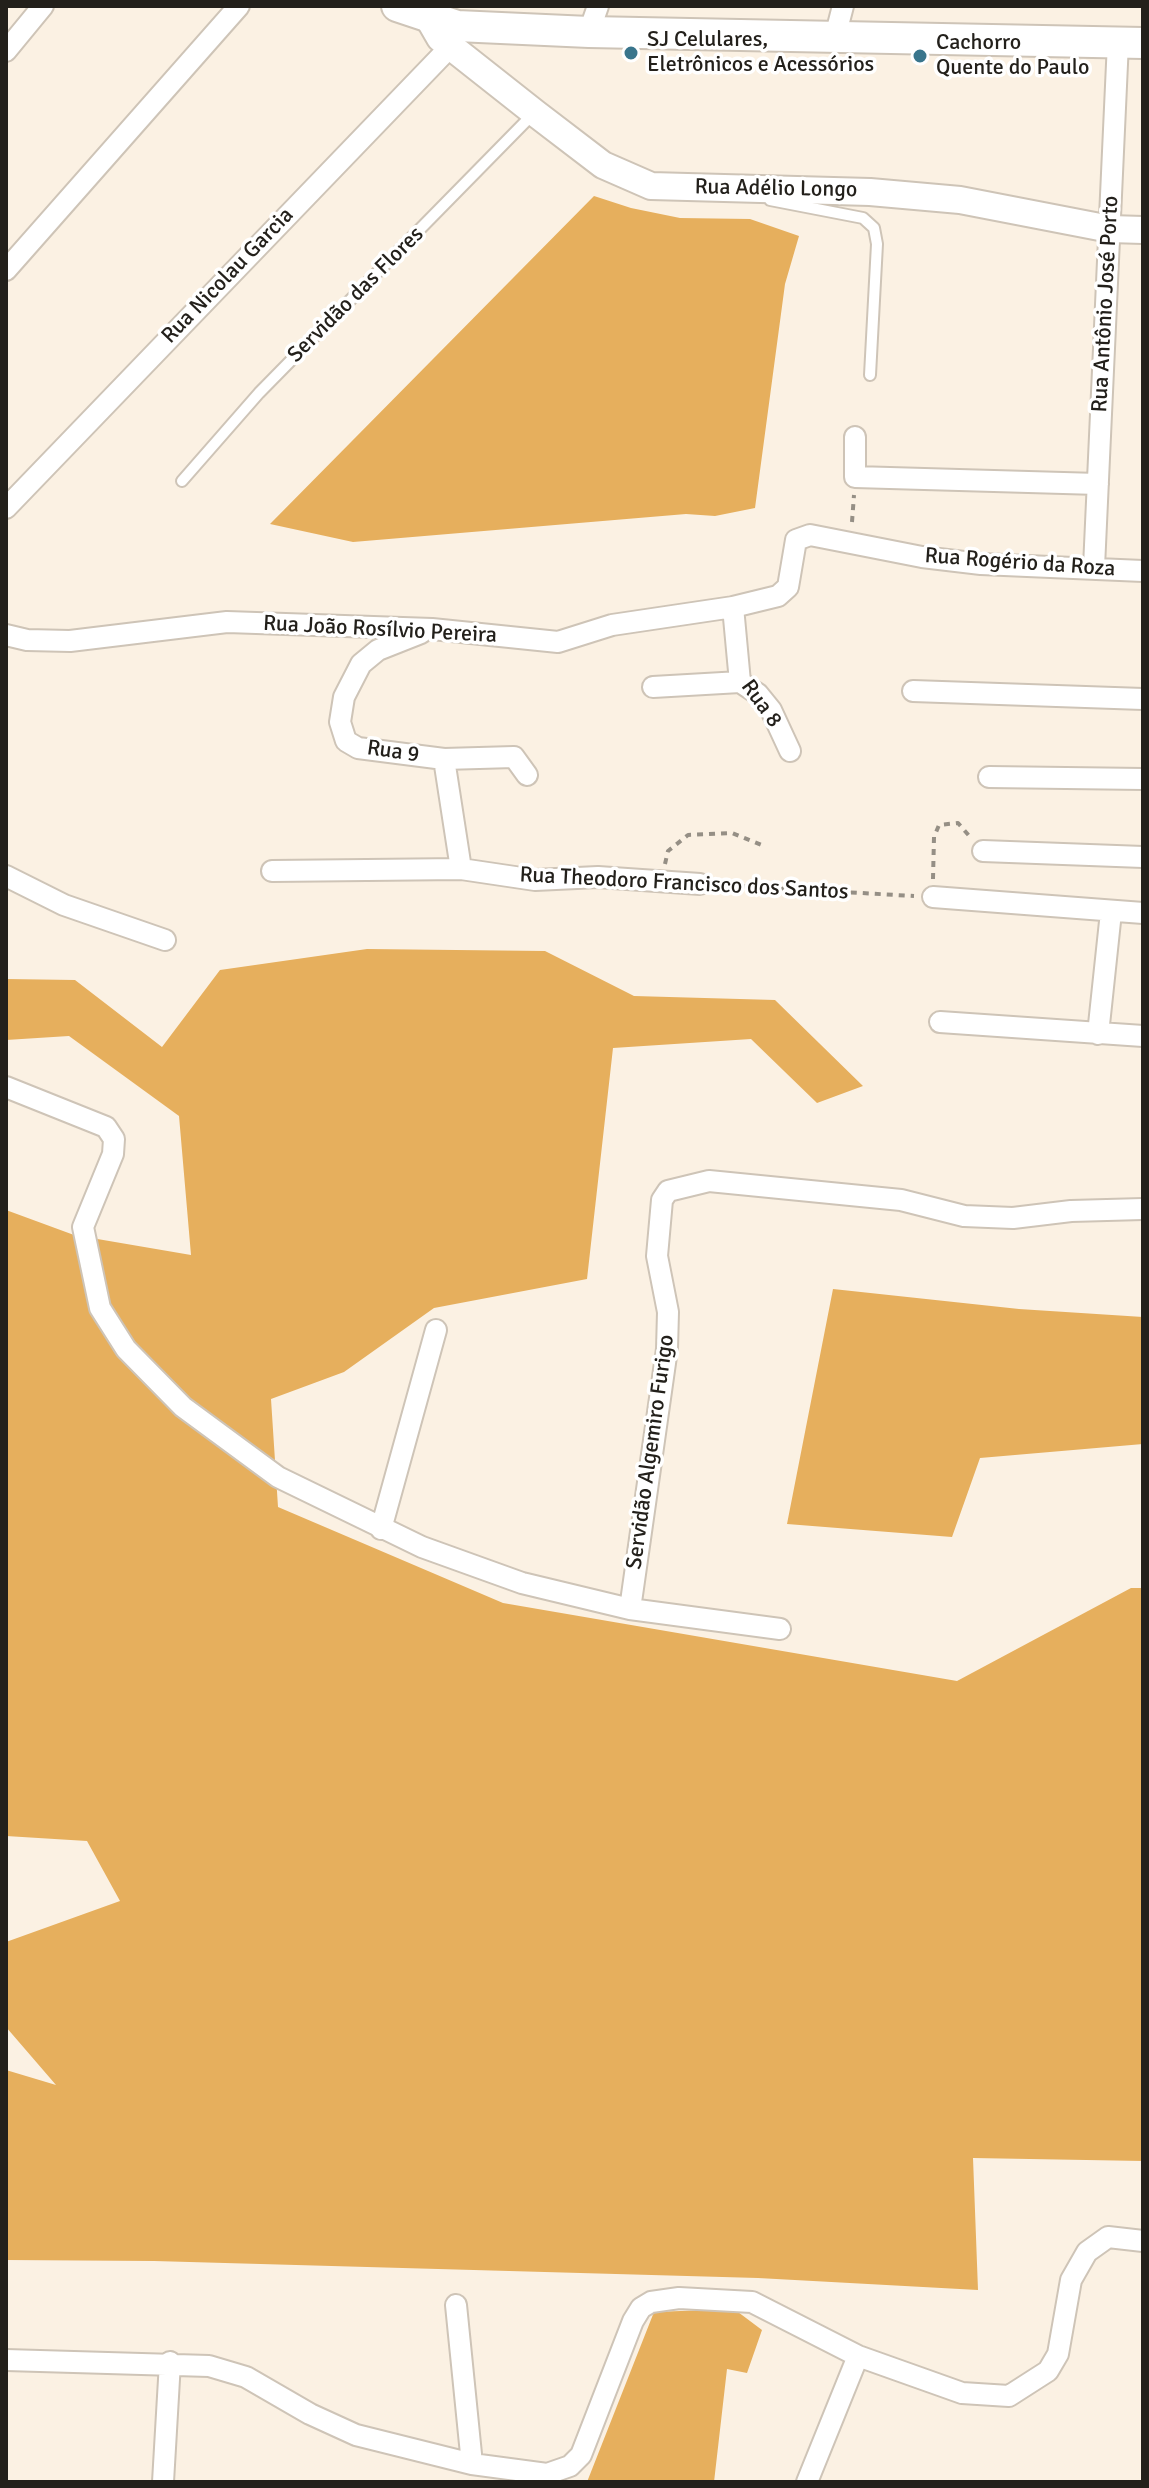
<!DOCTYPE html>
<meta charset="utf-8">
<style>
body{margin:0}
#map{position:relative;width:1149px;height:2488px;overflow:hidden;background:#fbf1e3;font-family:Signika,sans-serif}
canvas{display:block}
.frame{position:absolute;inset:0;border:8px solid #23201b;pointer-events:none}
</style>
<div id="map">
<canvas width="1149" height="2488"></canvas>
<div class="frame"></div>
</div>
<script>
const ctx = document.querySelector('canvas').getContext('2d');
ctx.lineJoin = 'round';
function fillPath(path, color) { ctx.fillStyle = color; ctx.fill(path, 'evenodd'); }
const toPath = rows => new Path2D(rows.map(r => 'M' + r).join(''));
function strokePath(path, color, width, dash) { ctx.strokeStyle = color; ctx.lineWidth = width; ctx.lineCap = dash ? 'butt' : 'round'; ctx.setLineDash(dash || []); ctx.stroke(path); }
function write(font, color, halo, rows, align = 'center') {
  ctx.font = font + ' Signika,sans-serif'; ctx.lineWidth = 7; ctx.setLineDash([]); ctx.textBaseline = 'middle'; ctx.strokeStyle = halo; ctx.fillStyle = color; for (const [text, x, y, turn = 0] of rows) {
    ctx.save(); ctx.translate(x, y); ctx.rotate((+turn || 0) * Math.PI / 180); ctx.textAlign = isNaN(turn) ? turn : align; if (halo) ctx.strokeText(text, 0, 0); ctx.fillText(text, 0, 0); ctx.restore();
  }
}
const forest = toPath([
 [594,196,631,208,680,218,750,219,799,236,785,284,755,508,715,516,686,514,353,542,270,524],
 [367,949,545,951,634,996,775,1000,863,1086,817,1103,751,1039,613,1048,587,1279,434,1308,344,1372,271,1399,278,1507,503,1603,957,1681,1131,1588,1143,1588,1143,2161,973,2158,978,2290,758,2278,154,2261,6,2260,6,2070,56,2085,6,2027,6,1942,120,1901,87,1841,6,1836,6,1210,74,1235,191,1255,179,1116,69,1036,6,1040,6,979,75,980,162,1047,220,970],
 [833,1289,1019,1309,1143,1317,1143,1444,980,1458,952,1537,787,1524],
 [734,2309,762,2330,747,2373,727,2369,714,2482,587,2482,654,2312]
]);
const path = toPath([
 [852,522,854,495],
 [665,864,668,851,688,835,732,833,764,846],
 [933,879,934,837,939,825,958,823,971,838],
 [719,885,914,896]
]);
const service = toPath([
 [770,200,863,218,874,228,877,244,870,375],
 [182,481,259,393,533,114]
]);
const minor = toPath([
 [589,32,598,6],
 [835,37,843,6],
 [6,51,43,6],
 [6,270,239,6],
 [855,437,855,477,1098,484],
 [6,508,451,46],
 [1094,567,1118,42],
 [733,607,740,682,758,694,771,710,790,751],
 [421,633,378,650,361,664,344,697,340,722,346,741,358,748,444,759,461,869],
 [6,635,27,640,70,641,227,622,432,629,558,642,612,625,733,607,778,596,788,587,796,540,810,535,922,557,981,564,1143,571],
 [653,687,740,682],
 [913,691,1143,699],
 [444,759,514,757,527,775],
 [989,777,1143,779],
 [983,851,1143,857],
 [272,871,461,869,535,880,598,877,700,884],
 [6,876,64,905,165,940],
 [933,897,1143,913],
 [940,1022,1143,1036],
 [1098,1034,1111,912],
 [6,1087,106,1127,114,1139,113,1154,83,1227,100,1308,126,1349,183,1407,278,1477,422,1547,522,1583,630,1609,780,1629],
 [381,1529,436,1330],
 [630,1609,667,1349,668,1312,657,1256,662,1200,668,1191,709,1181,901,1200,964,1216,1013,1218,1071,1211,1143,1209],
 [456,2305,472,2464],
 [6,2360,209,2366,246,2377,310,2414,356,2435,472,2464,547,2474,570,2466,581,2455,633,2321,641,2308,651,2302,679,2298,752,2302,858,2356,962,2393,1009,2396,1048,2371,1058,2354,1071,2280,1087,2252,1108,2237,1143,2241],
 [163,2482,170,2362],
 [807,2482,858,2356]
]);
const tertiary = toPath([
 [429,19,440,38,535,113,603,165,651,186,870,192,960,200,1110,229,1143,230]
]);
const secondary = toPath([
 [397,6,457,26,589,32,1143,43]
]);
const markers = [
 [631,53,8,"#39758c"],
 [920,56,8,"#39758c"]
];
const poiNames = [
 ["SJ Celulares,",647,40],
 ["Eletrônicos e Acessórios",647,65],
 ["Cachorro",936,43],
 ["Quente do Paulo",936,68]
];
const streetNames = [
 ["Rua Adélio Longo",776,189,1],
 ["Rua Nicolau Garcia",228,276,-46],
 ["Servidão das Flores",356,295,-45],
 ["Rua Antônio José Porto",1106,304,-87],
 ["Rua Rogério da Roza",1020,563,4],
 ["Rua João Rosílvio Pereira",380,630,3],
 ["Rua 8",761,704,54],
 ["Rua 9",393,752,8],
 ["Rua Theodoro Francisco dos Santos",684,884,3],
 ["Servidão Algemiro Furigo",651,1452,-82]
];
fillPath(forest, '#e6af5d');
strokePath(service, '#cec4b7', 14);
strokePath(minor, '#cec4b7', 24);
strokePath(tertiary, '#cec4b7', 30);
strokePath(secondary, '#cec4b7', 34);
strokePath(path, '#958f85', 4, [6, 6]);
strokePath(service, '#fff', 10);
strokePath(minor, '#fff', 20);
strokePath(tertiary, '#fff', 26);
strokePath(secondary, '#fff', 30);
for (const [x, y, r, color] of markers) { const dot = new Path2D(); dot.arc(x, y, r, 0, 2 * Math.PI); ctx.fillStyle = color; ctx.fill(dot); strokePath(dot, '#fff', 3); }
write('22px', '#23201b', '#fff', poiNames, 'left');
write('22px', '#23201b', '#fff', streetNames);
</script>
